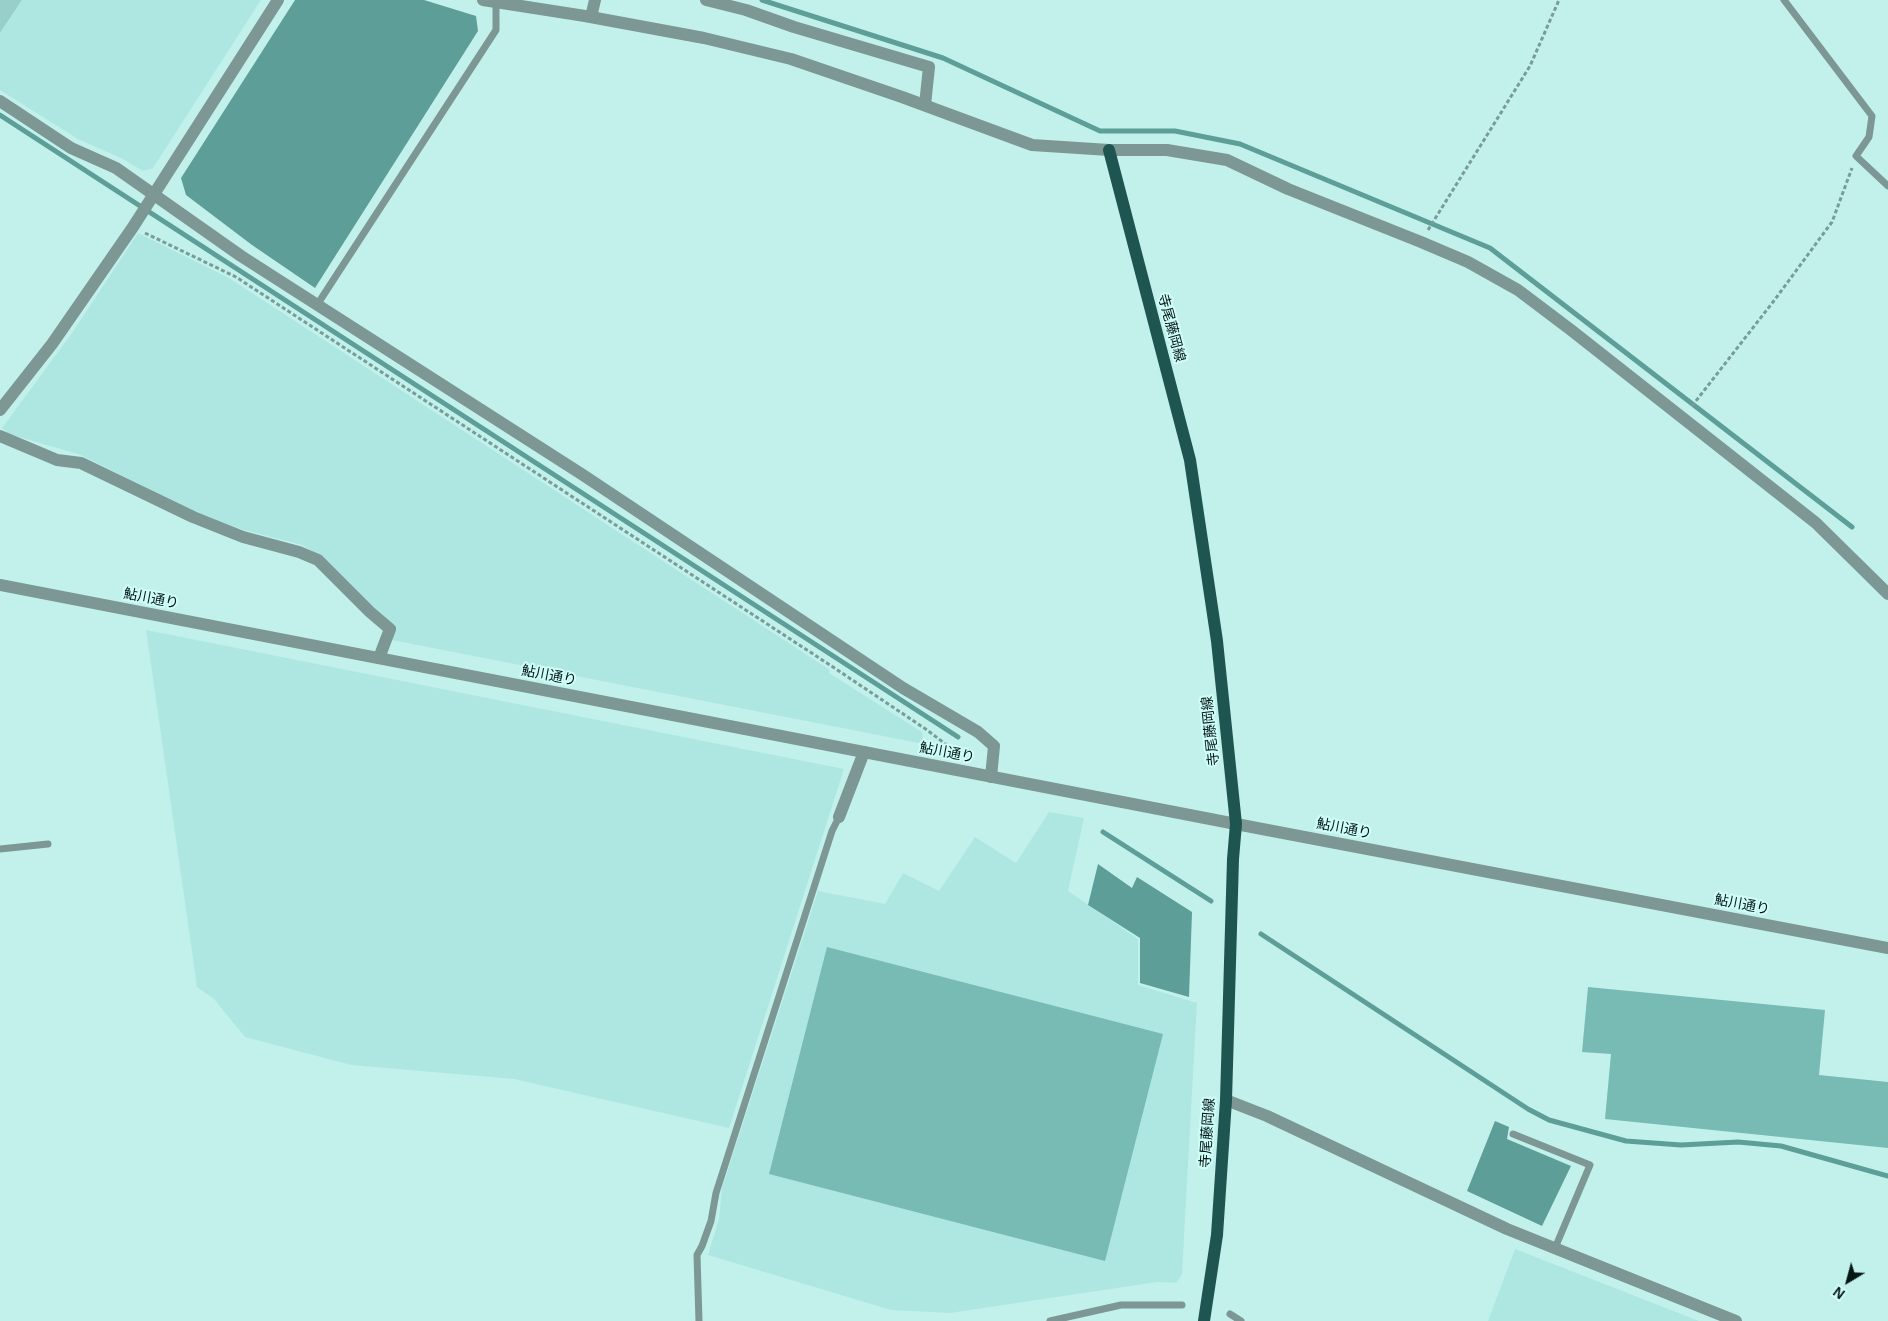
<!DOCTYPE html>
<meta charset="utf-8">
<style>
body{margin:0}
#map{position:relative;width:1888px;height:1321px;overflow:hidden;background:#c2f1ec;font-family:Arial,sans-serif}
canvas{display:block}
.north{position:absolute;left:1823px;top:1256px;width:50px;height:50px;-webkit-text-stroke:4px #cffef9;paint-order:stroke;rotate:217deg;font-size:14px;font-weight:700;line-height:20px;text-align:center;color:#051715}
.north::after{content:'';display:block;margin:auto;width:18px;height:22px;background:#051715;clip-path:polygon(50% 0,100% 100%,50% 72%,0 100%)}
</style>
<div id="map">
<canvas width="1888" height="1321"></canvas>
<div class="north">N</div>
</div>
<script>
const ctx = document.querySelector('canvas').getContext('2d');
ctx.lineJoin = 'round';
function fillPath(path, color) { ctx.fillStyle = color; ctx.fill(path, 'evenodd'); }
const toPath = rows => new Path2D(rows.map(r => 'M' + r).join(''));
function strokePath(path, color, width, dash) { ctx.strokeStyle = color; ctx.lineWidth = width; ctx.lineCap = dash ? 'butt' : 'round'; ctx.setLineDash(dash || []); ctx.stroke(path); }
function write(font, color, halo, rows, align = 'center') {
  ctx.font = font + ' Arial,"Noto Sans JP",sans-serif'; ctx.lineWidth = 4; ctx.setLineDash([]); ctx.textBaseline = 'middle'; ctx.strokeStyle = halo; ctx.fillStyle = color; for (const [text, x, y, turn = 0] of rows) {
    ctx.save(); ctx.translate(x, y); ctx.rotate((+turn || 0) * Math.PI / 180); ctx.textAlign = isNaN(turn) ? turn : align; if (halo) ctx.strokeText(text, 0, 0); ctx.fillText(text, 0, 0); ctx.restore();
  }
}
const built = toPath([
 [22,0,261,0,153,168,143,171,123,159,78,139,0,90,0,33],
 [138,233,229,278,830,670,829,673,922,732,924,744,392,640,394,625,371,606,324,558,302,545,244,530,196,513,81,455,9,434,2,428,72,333],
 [146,630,844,769,729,1128,514,1079,351,1065,245,1037,214,999,197,987],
 [1049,812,1084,818,1068,891,1138,939,1138,985,1197,1003,1182,1274,1176,1283,1157,1282,950,1313,891,1310,708,1255,719,1219,722,1188,818,891,885,904,903,873,939,891,975,837,1016,863],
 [1515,1249,1699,1321,1488,1321]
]);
const green = toPath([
 [0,0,22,0,0,33]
]);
const water = toPath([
 [295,0,424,0,476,16,478,31,315,288,252,245,186,195,181,178],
 [1098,864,1132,888,1137,877,1192,912,1189,997,1140,983,1140,938,1088,905],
 [1495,1121,1509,1127,1507,1139,1571,1166,1542,1226,1467,1191]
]);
const stream = toPath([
 [762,0,943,58,1100,131,1175,131,1240,144,1490,248,1852,527],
 [0,115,958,737],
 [1103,832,1211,901],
 [1261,934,1528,1109,1549,1120,1626,1141,1681,1145,1738,1142,1781,1146,1888,1176]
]);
const building = toPath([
 [827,947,1163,1034,1105,1261,769,1174],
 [1588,987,1825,1010,1819,1075,1888,1082,1888,1148,1605,1119,1611,1054,1582,1052]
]);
const path = toPath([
 [1428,230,1530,66,1559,0],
 [145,233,236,277,833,667,927,730,960,755],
 [1692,406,1773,302,1832,222,1852,168]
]);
const service = toPath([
 [1784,0,1872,116,1869,137,1856,156,1888,186],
 [317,305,496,30,496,2],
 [0,849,48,844],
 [1513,1134,1590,1165,1555,1248],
 [1230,1314,1241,1321],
 [699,1321,697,1255,702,1246,711,1221,716,1193,832,831,839,817],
 [1050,1321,1121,1305,1182,1305]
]);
const minor = toPath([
 [706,0,746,10,794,27,929,67,925,105],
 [591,17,595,0],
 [0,101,71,148,116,168,241,256,583,475,903,688,978,732,994,746,991,777],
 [0,436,57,460,81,463,193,517,243,537,299,552,318,560,370,612,390,629,379,658],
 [839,817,864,752]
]);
const tertiary = toPath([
 [483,0,585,16,704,38,791,59,902,97,1032,145,1109,150,1167,150,1227,160,1288,189,1421,242,1468,262,1518,290,1571,330,1816,523,1888,594],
 [0,410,52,344,133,227,278,0],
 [0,585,1236,824,1888,948],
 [1226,1100,1267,1116,1507,1229,1736,1321]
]);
const primary = toPath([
 [1109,150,1190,460,1217,641,1236,824,1233,859,1226,1100,1217,1235,1204,1321]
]);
const streetNames = [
 ["寺尾藤岡線",1171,328,75],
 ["鮎川通り",151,599,11],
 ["鮎川通り",549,676,11],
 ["寺尾藤岡線",1211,731,-96],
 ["鮎川通り",947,753,11],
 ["鮎川通り",1344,829,11],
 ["鮎川通り",1742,905,11],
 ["寺尾藤岡線",1208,1133,-86]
];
fillPath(built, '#aee7e1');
fillPath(green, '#99cfca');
fillPath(water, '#5d9e98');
strokePath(stream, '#5d9e98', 5);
fillPath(building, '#78bab4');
strokePath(path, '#789c98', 3, [4, 2.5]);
strokePath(service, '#7c9794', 7);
strokePath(minor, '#7c9794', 12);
strokePath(tertiary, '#7c9794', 12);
strokePath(primary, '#1f5551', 12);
write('14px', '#051715', '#cffef9', streetNames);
</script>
